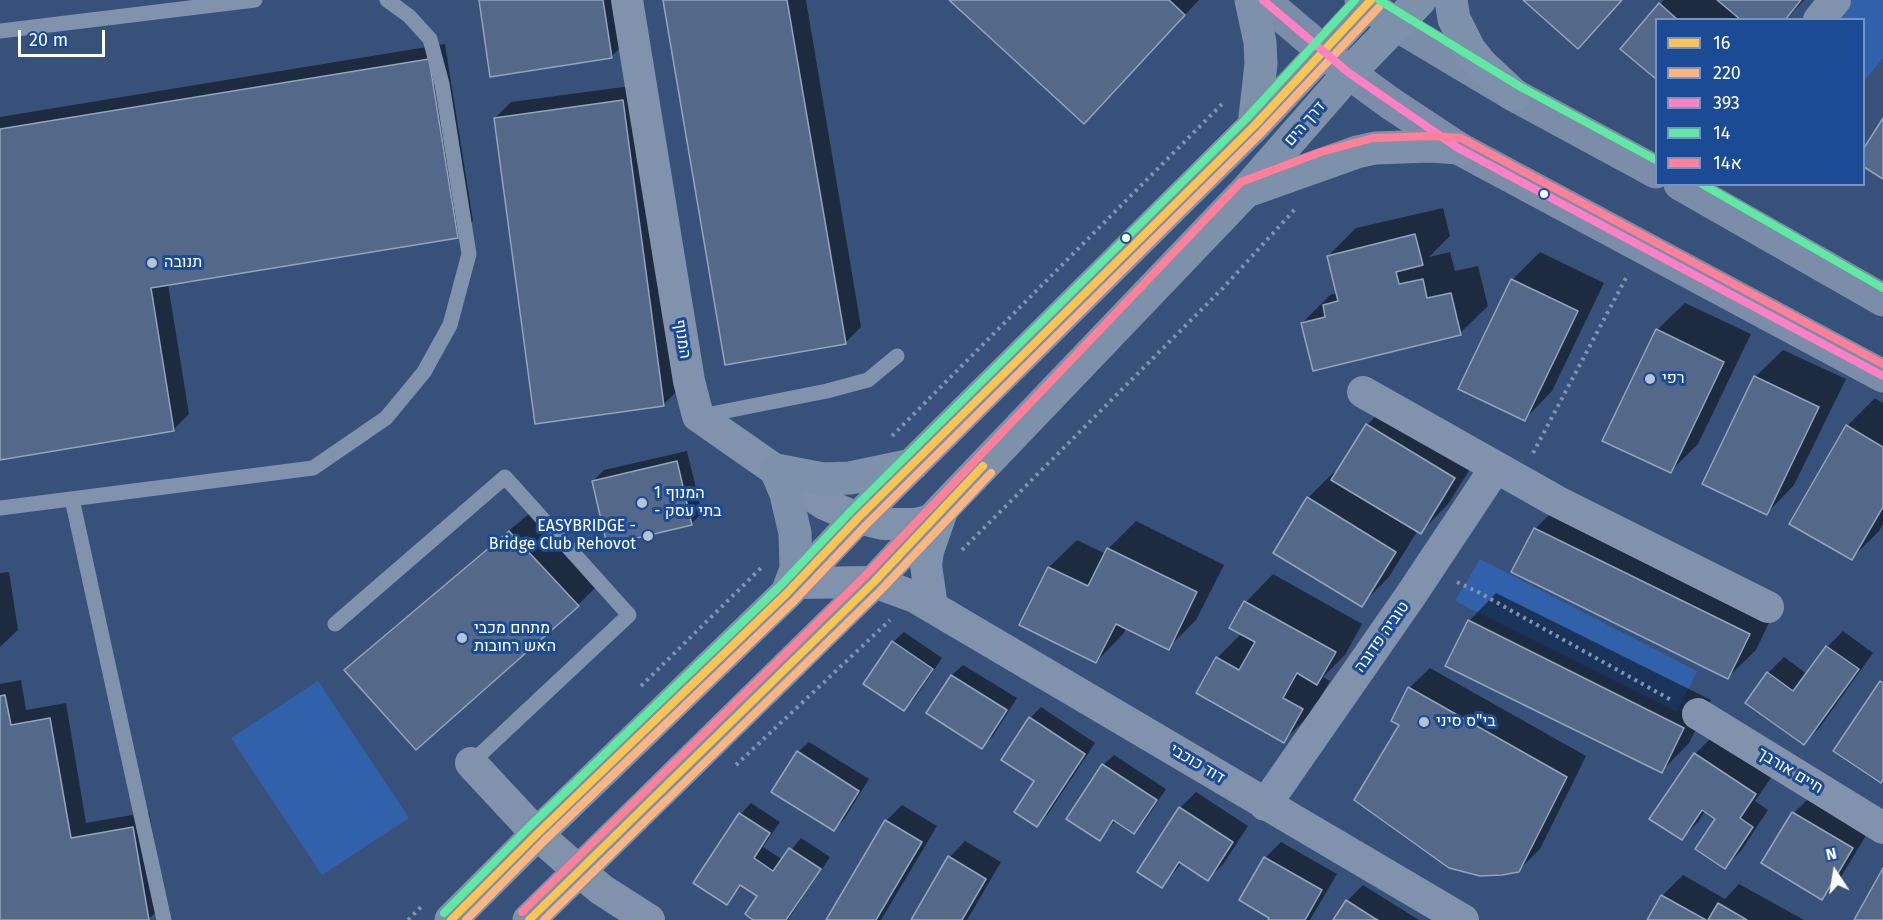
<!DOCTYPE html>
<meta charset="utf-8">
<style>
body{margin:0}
#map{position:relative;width:1883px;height:920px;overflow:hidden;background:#37517a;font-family:"Fira Sans",Heebo,sans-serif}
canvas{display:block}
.legend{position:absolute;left:1655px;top:18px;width:210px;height:168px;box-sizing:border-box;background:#1c4b95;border:2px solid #7793bf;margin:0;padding:8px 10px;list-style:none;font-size:18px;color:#fff}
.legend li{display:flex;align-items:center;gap:12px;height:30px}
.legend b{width:30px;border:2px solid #7793bf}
.north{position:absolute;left:1805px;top:842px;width:60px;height:60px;-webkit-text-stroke:4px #1c4b95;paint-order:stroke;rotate:348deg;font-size:16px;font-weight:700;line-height:24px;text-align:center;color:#fff}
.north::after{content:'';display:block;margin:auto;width:21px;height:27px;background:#fff;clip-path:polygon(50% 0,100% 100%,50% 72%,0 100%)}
.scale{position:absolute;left:18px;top:30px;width:87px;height:27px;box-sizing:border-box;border:3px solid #fff;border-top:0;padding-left:8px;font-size:18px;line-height:21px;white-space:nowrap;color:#fff;-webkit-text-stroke:4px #1c4b95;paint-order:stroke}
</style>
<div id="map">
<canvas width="1883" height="920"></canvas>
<ul class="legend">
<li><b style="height:8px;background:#fcc553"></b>16</li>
<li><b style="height:8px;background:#ffb580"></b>220</li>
<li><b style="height:8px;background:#ff80c5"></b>393</li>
<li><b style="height:8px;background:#60e9a3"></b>14</li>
<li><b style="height:8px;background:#ff8098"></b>14א</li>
</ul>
<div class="north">N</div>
<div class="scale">20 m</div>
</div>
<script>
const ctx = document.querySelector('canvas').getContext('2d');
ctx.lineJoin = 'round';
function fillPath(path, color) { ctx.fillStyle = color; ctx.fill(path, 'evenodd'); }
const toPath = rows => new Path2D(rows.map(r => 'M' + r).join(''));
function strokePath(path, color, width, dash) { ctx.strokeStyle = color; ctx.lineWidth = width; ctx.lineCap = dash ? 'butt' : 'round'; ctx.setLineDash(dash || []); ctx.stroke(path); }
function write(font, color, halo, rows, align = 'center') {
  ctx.font = font + ' "Fira Sans",Heebo,sans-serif'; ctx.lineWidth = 6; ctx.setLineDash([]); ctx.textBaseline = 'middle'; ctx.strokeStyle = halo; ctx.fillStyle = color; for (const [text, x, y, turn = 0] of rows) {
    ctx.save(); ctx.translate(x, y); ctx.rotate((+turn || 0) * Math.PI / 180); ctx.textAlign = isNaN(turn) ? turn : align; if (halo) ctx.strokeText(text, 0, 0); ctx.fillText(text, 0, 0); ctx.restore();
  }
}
const green = toPath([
 [1852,0,1883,0,1883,58,1864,81,1864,20,1837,20],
 [1480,559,1697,671,1677,712,1455,601],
 [318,681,409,818,322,875,231,738]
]);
const shadow = toPath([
 [481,0,621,0,627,41,611,57],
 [664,0,806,0,861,327,845,343],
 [951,0,1199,0,1084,122],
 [1664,0,1804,0,1786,20,1656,20,1656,77,1622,49],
 [445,44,473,221,457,237,168,284,189,414,173,430,0,458,0,117],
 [638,85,679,389,663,405,495,118,511,102],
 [1443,208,1450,236,1429,257,1450,252,1455,271,1478,266,1488,306,1460,333,1302,323,1330,295,1337,293,1328,256,1356,228],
 [1540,252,1604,283,1552,391,1525,419,1512,280],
 [1685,303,1751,334,1698,444,1670,472,1657,330],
 [1783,350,1846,379,1794,485,1767,513,1755,377],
 [1395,397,1482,450,1448,504,1421,532,1418,530,1389,577,1361,605,1308,498,1335,471,1338,472,1367,425],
 [1875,398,1883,403,1883,524,1879,531,1852,558,1847,426],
 [687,451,702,513,691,524,593,481,604,470],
 [1563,501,1777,606,1756,650,1728,677,1514,572,1535,529],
 [531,512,598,585,578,605,346,670,367,650],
 [1136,521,1224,565,1196,620,1168,648,1127,627,1123,634,1096,662,1021,625,1049,567,1077,540,1106,554,1108,549],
 [9,572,18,630,0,647,0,573],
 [1273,574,1362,624,1345,655,1323,677,1330,681,1311,713,1284,741,1217,658,1242,633,1231,627,1246,602],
 [1496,593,1711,700,1689,743,1662,771,1469,621],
 [1843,631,1873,653,1820,727,1804,743,1768,673,1784,657,1807,674,1827,647],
 [904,632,942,658,915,698,904,709,893,642],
 [963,665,1017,698,993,736,982,747,928,713,952,675],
 [1430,668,1586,756,1540,849,1519,870,1402,725,1409,688],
 [21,680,26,710,66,703,86,823,149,812,165,903,149,919,0,920,0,684],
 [1041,707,1095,743,1048,814,1037,825,1036,781,1030,718],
 [1711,738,1771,778,1755,801,1768,810,1741,851,1725,867,1717,819,1705,811,1698,822,1682,838,1695,754],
 [809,742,869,779,845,818,834,829,798,752],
 [1114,755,1166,789,1145,821,1134,832,1116,820,1100,839,1103,765],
 [1196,792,1248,826,1224,863,1208,879,1182,863,1162,886,1180,808],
 [1810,797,1868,832,1838,882,1822,898,1763,863,1794,813],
 [751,803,780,822,763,847,783,860,801,838,830,857,788,920,756,920,759,896,743,884,726,903,695,883,741,814],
 [902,805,937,826,881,920,828,920,886,821],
 [965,841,1001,862,967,920,913,920,950,857],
 [1281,842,1337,874,1310,920,1269,920,1271,917,1241,899,1265,858],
 [1683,875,1725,899,1739,884,1804,920,1649,920,1662,896],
 [1363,885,1419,920,1335,920,1347,901]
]);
const building = toPath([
 [479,0,603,0,612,58,490,77,479,0],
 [663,0,787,0,846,344,725,365,663,0],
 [949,0,1169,0,1185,15,1084,124,949,0],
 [1523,0,1622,0,1578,49,1523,0],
 [1717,0,1801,0,1785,20,1741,20,1717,0],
 [1659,3,1678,20,1656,20,1656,79,1620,49,1659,3],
 [429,59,458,238,151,288,174,431,0,460,0,129,429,59],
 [623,100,664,406,535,424,494,118,623,100],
 [1883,118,1883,179,1864,167,1864,148,1883,118],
 [1415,234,1423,265,1396,272,1399,284,1423,279,1427,298,1451,293,1461,335,1313,371,1301,323,1325,317,1323,305,1338,301,1327,256,1415,234],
 [1511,279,1578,311,1525,421,1458,389,1511,279],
 [1656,329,1724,362,1671,473,1602,441,1656,329],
 [1754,376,1819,407,1767,515,1702,484,1754,376],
 [1366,424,1455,478,1421,534,1331,480,1366,424],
 [1846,425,1883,447,1883,507,1852,560,1789,524,1846,425],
 [677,461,692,525,607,545,592,481,677,461],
 [1307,497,1396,552,1362,607,1273,553,1307,497],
 [1534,528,1750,634,1728,679,1511,572,1534,528],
 [509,531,579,606,416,750,344,670,509,531],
 [1107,548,1197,592,1169,650,1116,624,1096,663,1019,625,1048,567,1088,586,1107,548],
 [1244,601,1336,652,1317,685,1297,673,1283,698,1303,709,1284,743,1196,693,1216,657,1239,670,1255,642,1229,628,1244,601],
 [1468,620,1684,728,1662,773,1445,666,1468,620],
 [892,641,933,669,904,711,863,684,892,641],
 [1826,646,1859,669,1804,745,1745,703,1767,672,1793,691,1826,646],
 [951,675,1007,710,982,749,926,713,951,675],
 [1880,681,1883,683,1883,779,1881,783,1833,751,1880,681],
 [1408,687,1567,777,1519,872,1502,875,1480,876,1449,868,1354,800,1399,725,1391,721,1408,687],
 [5,695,11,725,50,718,71,838,133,827,149,920,0,920,0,696,5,695],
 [1029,717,1085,754,1037,827,1014,812,1034,781,1001,760,1029,717],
 [797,751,859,791,834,831,771,792,797,751],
 [1694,753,1756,794,1740,818,1753,827,1725,869,1695,849,1715,819,1702,810,1682,840,1649,819,1694,753],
 [1102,764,1157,800,1134,834,1113,820,1100,841,1066,819,1102,764],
 [1179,807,1233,842,1208,881,1179,862,1162,888,1137,872,1179,807],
 [1792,812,1853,848,1822,900,1761,863,1792,812],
 [739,813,770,833,754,858,773,871,789,848,821,869,786,920,753,920,745,914,757,896,740,885,727,905,693,883,739,813],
 [885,820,922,842,876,920,826,920,885,820],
 [948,856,986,879,962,920,911,920,948,856],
 [1264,857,1322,890,1305,920,1268,920,1269,918,1239,900,1264,857],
 [1883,868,1883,920,1854,920,1883,868],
 [1661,895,1706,920,1647,920,1661,895],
 [1346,900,1374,918,1378,920,1333,920,1346,900],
 [1718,903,1747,920,1708,920,1718,903]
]);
const path = toPath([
 [892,436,1225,101],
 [1533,453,1628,274],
 [962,550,1223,288,1296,208],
 [1457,582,1478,592,1673,701],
 [641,686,764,565],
 [736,765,890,620],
 [408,920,422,906]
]);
const lane = toPath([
 [0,31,255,0],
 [701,416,827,391,868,380,897,356],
 [72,499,164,920],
 [0,508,313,468,386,418,424,372,450,325,469,254,442,84,430,39,409,16,387,0],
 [335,624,505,477,629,615,471,763]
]);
const street = toPath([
 [627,0,689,381,698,416,824,504,858,518,883,524,915,524,932,520],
 [1819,20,1835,0],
 [1363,392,1556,501,1768,607],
 [797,583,874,582,915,597,1463,920],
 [932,607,926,565,928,551,943,508],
 [1698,714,1883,828],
 [471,763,537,834,580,872,602,890,649,920],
 [1265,805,1411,595,1496,467]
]);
const secondary = toPath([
 [1263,0,1349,73,1390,103,1458,148,1883,376],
 [1361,0,1395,24,1514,95,1656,172],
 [1680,184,1883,300]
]);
const primary = toPath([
 [1251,0,1260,42,1261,64,1254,126],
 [1451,0,1454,19,1469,49,1481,64,1514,95],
 [1250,190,1357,152,1375,148,1431,146,1458,148],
 [776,470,823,479,850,478,912,465],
 [776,470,786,494,795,533,796,569,787,593],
 [451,920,537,834,787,593,858,518,1254,126,1371,0],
 [529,920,874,582,943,508,1245,192,1349,73,1420,0]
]);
const bus1 = toPath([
 [451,920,537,834,787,593,858,518,1254,126,1371,0],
 [529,920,874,582,983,466]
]);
const bus2 = toPath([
 [466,920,544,841,794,601,866,525,1261,133,1379,7],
 [544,920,881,590,991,473]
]);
const bus3 = toPath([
 [1263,0,1349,73,1458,148,1883,376]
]);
const bus4 = toPath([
 [1379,0,1519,86,1656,160],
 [1702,184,1883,288],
 [444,913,530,826,780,586,851,511,1246,119,1355,0]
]);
const bus5 = toPath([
 [522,912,866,575,1241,182,1321,152,1373,138,1431,136,1461,138,1883,364]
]);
const markers = [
 [1544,194,5,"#fff"],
 [1126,238,5,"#fff"],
 [152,263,6,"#b9c2d0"],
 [1650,379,6,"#b9c2d0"],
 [642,503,6,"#b9c2d0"],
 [648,536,6,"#b9c2d0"],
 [462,638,6,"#b9c2d0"],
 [1424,722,6,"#b9c2d0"]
];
const streetNames = [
 ["דרך הים",1305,124,-49],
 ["המנוף",682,339,81],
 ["טוביה פדובה",1382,637,-55],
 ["דוד כוכבי",1197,764,31],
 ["חיים אורבך",1790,771,31]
];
const poiNames = [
 ["תנובה",164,263],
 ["רפי",1662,379],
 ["המנוף 1",654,494],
 ["- בתי עסק",654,512],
 ["EASYBRIDGE -",636,527,"right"],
 ["Bridge Club Rehovot",636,545,"right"],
 ["מתחם מכבי",474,629],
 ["האש רחובות",474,647],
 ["בי\"ס סיני",1436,722]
];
fillPath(green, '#3161ab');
fillPath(shadow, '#0007');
fillPath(building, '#546989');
strokePath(building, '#94a4ba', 1.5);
strokePath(path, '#8192ad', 4, [3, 4.5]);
strokePath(lane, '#8192ad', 15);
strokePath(street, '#8192ad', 32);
strokePath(secondary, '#7c8da9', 33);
strokePath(primary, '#7e91ab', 33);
strokePath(bus1, '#fcc553', 8);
strokePath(bus2, '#ffb580', 8);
strokePath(bus3, '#ff80c5', 8);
strokePath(bus4, '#60e9a3', 8);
strokePath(bus5, '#ff8098', 8);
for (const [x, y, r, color] of markers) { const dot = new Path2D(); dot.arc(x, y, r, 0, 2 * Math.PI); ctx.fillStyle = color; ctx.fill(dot); strokePath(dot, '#1c4b95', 2); }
write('16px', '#fff', '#1c4b95', streetNames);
write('16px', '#fff', '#1c4b95', poiNames, 'left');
</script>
